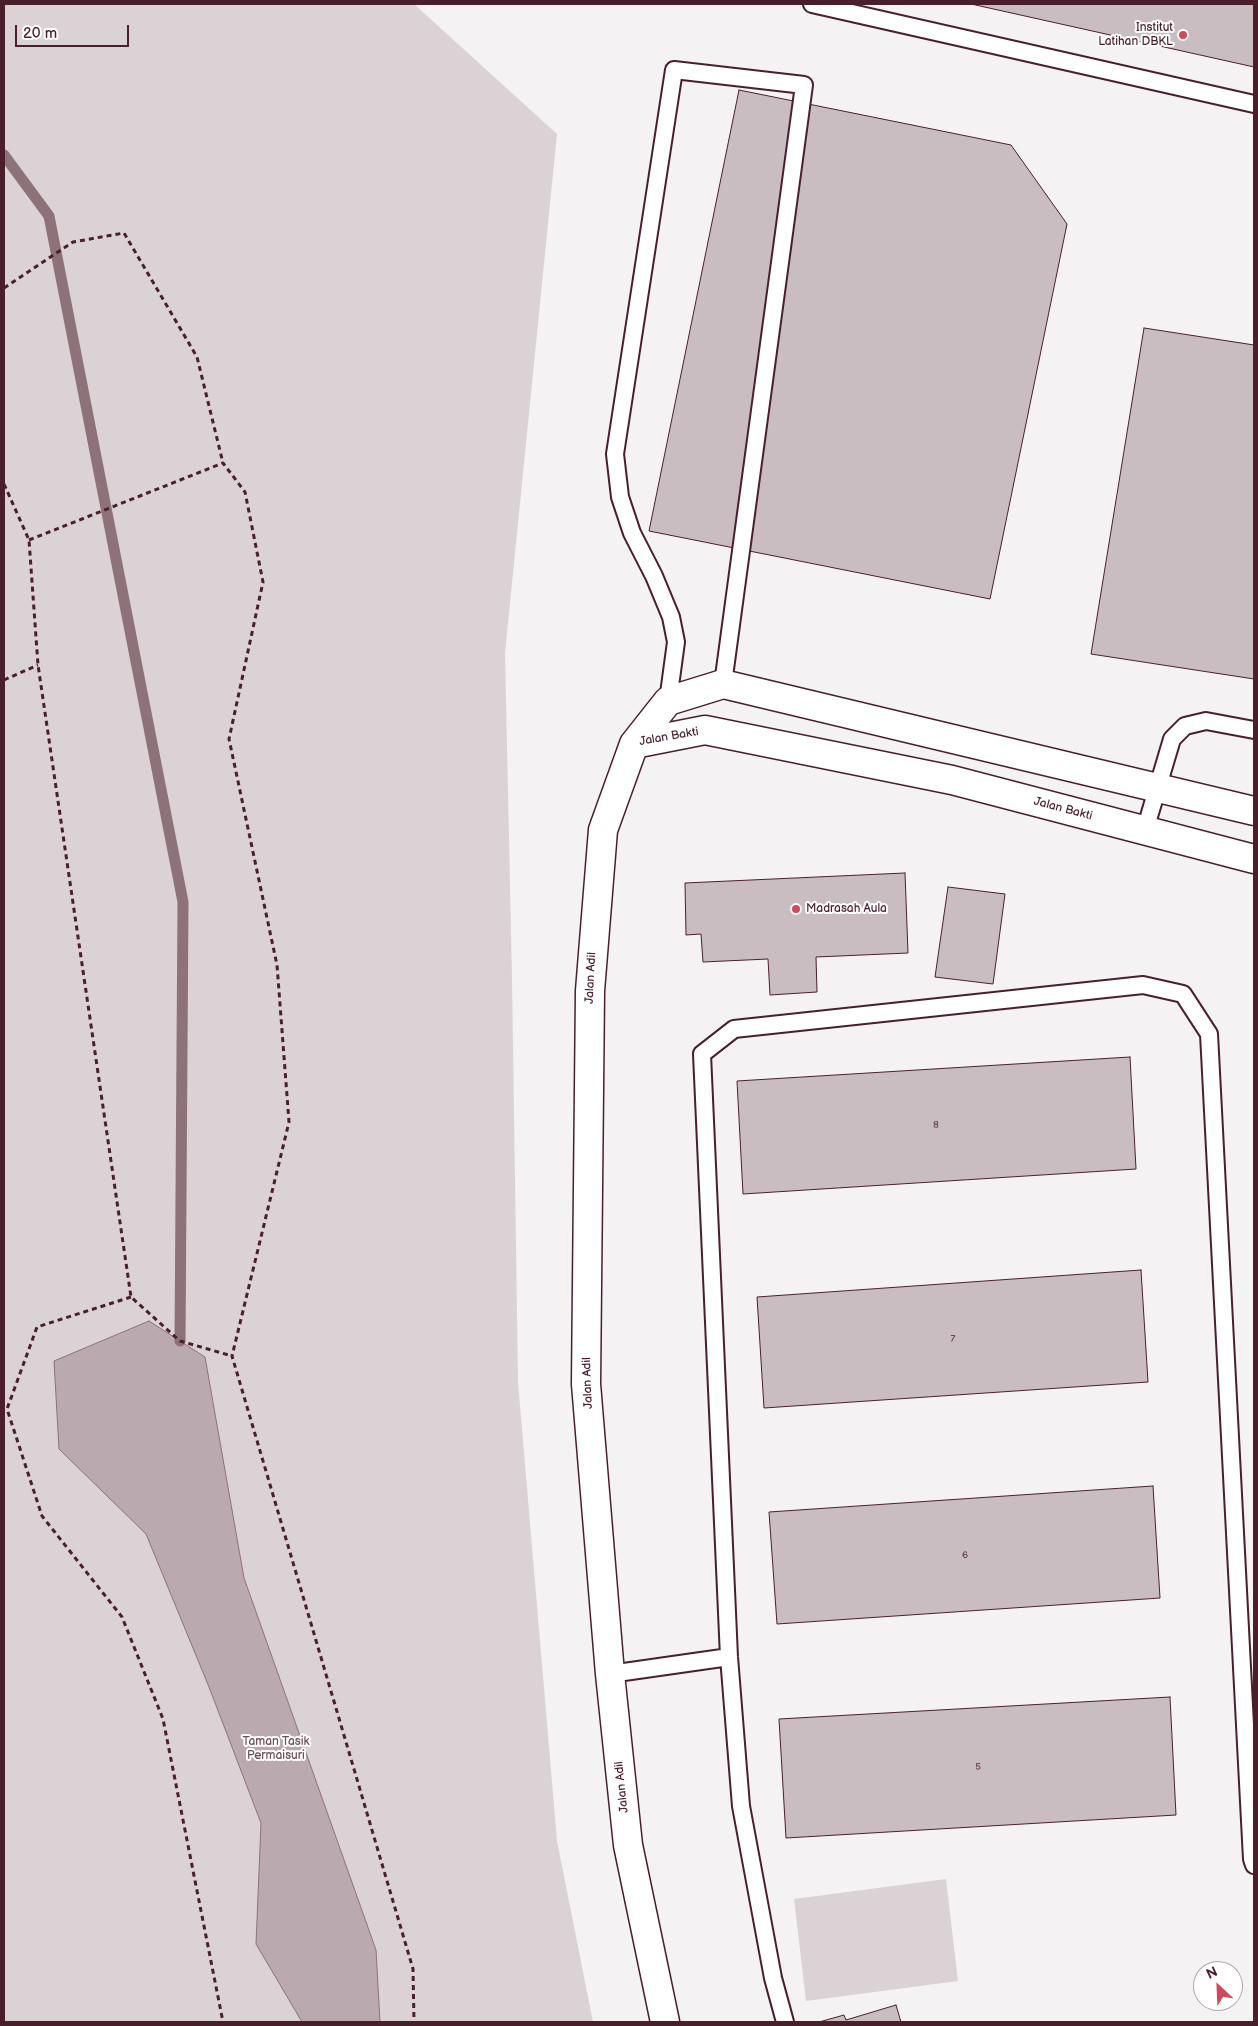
<!DOCTYPE html>
<style>
body{margin:0}
#map{position:relative;width:1258px;height:2026px;overflow:hidden;background:#f4f2f2;font-family:"Balsamiq Sans",sans-serif}
canvas{display:block}
.frame{position:absolute;inset:0;border:5px solid #4a1f2b;pointer-events:none}
.north{position:absolute;left:1193px;top:1961px;width:50px;height:50px;box-sizing:border-box;background:#fff;border:1px solid #b7a5aa;border-radius:50%;rotate:335deg;font-size:14px;font-weight:700;line-height:20px;text-align:center;color:#4a1f2b}
.north::after{content:'';display:block;margin:auto;width:18px;height:22px;background:#d1495b;clip-path:polygon(50% 0,100% 100%,50% 72%,0 100%)}
.scale{position:absolute;left:15px;top:25px;width:114px;height:22px;box-sizing:border-box;border:2px solid #4a1f2b;border-top:0;padding-left:6px;font-size:15px;line-height:18px;white-space:nowrap;color:#4a1f2b;-webkit-text-stroke:4px #fff;paint-order:stroke}
</style>
<div id="map">
<canvas width="1258" height="2026"></canvas>
<div class="frame"></div>
<div class="north">N</div>
<div class="scale">20 m</div>
</div>
<script>
const ctx = document.querySelector('canvas').getContext('2d');
ctx.lineJoin = 'round';
function fillPath(path, color) { ctx.fillStyle = color; ctx.fill(path, 'evenodd'); }
const toPath = rows => new Path2D(rows.map(r => 'M' + r).join(''));
function strokePath(path, color, width, dash) { ctx.strokeStyle = color; ctx.lineWidth = width; ctx.lineCap = dash ? 'butt' : 'round'; ctx.setLineDash(dash || []); ctx.stroke(path); }
function write(font, color, halo, rows, align = 'center') {
  ctx.font = font + ' "Balsamiq Sans",sans-serif'; ctx.lineWidth = 4; ctx.setLineDash([]); ctx.textBaseline = 'middle'; ctx.strokeStyle = halo; ctx.fillStyle = color; for (const [text, x, y, turn = 0] of rows) {
    ctx.save(); ctx.translate(x, y); ctx.rotate((+turn || 0) * Math.PI / 180); ctx.textAlign = isNaN(turn) ? turn : align; if (halo) ctx.strokeText(text, 0, 0); ctx.fillText(text, 0, 0); ctx.restore();
  }
}
const green = toPath([
 [4,4,414,4,557,134,505,653,512,977,518,1382,557,1841,593,2022,4,2022],
 [946,1879,958,1981,806,2001,794,1899]
]);
const water = toPath([
 [149,1321,205,1357,244,1578,376,1950,380,2022,302,2022,256,1944,261,1823,209,1687,146,1534,59,1449,54,1361,149,1321]
]);
const stream = toPath([
 [4,155,49,216,183,902,180,1341]
]);
const building = toPath([
 [971,4,1254,4,1254,67,971,4],
 [739,90,1011,145,1067,224,990,599,649,531,739,90],
 [1144,328,1254,345,1254,679,1091,654,1144,328],
 [905,873,908,953,816,957,817,992,770,995,768,959,703,962,701,934,686,935,685,883,905,873],
 [948,887,1005,894,993,984,935,977,948,887],
 [1130,1057,1136,1169,743,1194,737,1081,1130,1057],
 [1141,1270,1148,1382,764,1408,757,1297,1141,1270],
 [1153,1486,1160,1598,777,1624,769,1512,1153,1486],
 [1170,1697,1176,1815,786,1838,779,1719,1170,1697],
 [896,2005,901,2022,819,2022,844,2015,846,2020,896,2005]
]);
const path = toPath([
 [4,288,73,242,124,233,197,357,223,463],
 [4,484,29,540,38,665,131,1297,180,1341,232,1356],
 [29,540,223,463,245,492,263,582,229,739,277,965,289,1122,232,1356,413,1969,414,2022],
 [4,680,38,665],
 [131,1297,37,1327,7,1409,42,1516,122,1617,163,1719,223,2022]
]);
const lane = toPath([
 [812,4,1254,104],
 [668,701,676,642,671,617,654,576,632,533,620,497,615,454,674,70,804,85,723,684],
 [1145,830,1172,739,1185,726,1206,721,1254,730],
 [610,1674,729,1657],
 [785,2022,773,1978,741,1806,729,1657,702,1054,734,1029,1143,985,1183,994,1209,1034,1252,1859,1254,1865]
]);
const street = toPath([
 [634,744,705,730,952,780,1254,859],
 [665,2022,628,1845,610,1674,586,1384,590,991,603,830,634,744,668,701,723,684,1254,811]
]);
const markers = [
 [1183,35,5,"#d1495b"],
 [796,909,5,"#d1495b"]
];
const numberNames = [
 ["8",936,1125],
 ["7",953,1339],
 ["6",965,1555],
 ["5",978,1767]
];
const poiNames = [
 ["Institut",1173,28],
 ["Latihan DBKL",1173,42],
 ["Madrasah Aula",806,909,"left"]
];
const streetNames = [
 ["Jalan Bakti",669,737,-10],
 ["Jalan Bakti",1063,809,15],
 ["Jalan Adil",591,978,-87],
 ["Jalan Adil",588,1383,-92],
 ["Jalan Adil",622,1787,-96]
];
const parkNames = [
 ["Taman Tasik",276,1742],
 ["Permaisuri",276,1756]
];
fillPath(green, '#dbd2d5');
fillPath(water, '#baa9ae');
strokePath(water, '#8d727a', 1);
strokePath(stream, '#8d727a', 11);
fillPath(building, '#cabdc1');
strokePath(building, '#4a1f2b', 1);
strokePath(lane, '#4a1f2b', 20);
strokePath(street, '#4a1f2b', 31);
strokePath(path, '#4a1f2b', 3, [5, 4]);
strokePath(lane, '#fff', 16);
strokePath(street, '#fff', 28);
for (const [x, y, r, color] of markers) { const dot = new Path2D(); dot.arc(x, y, r, 0, 2 * Math.PI); ctx.fillStyle = color; ctx.fill(dot); strokePath(dot, '#fff', 2); }
write('10px', '#6a4650', null, numberNames);
write('12px', '#4a1f2b', '#fff', poiNames, 'right');
write('12px', '#4a1f2b', '#fff', streetNames);
write('12px', '#6e4c56', '#fff', parkNames);
</script>
